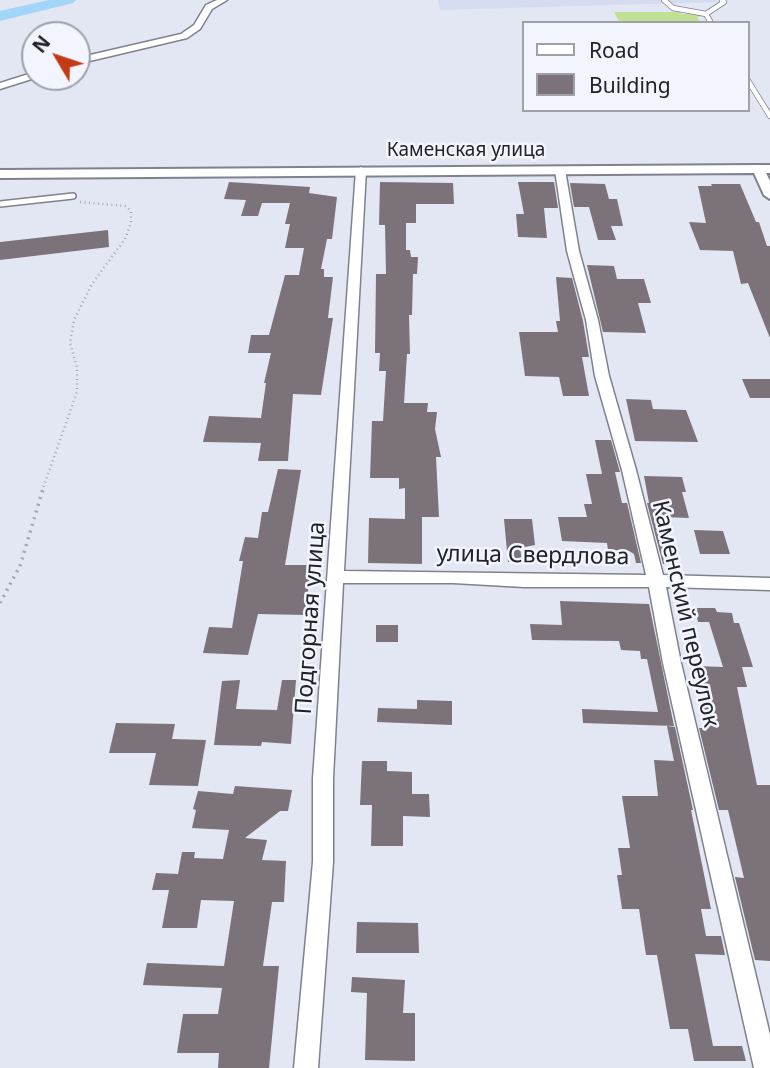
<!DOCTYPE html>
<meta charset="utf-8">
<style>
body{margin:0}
#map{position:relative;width:770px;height:1068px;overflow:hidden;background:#e3e7f3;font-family:"Noto Sans",sans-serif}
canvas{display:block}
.legend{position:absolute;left:522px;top:21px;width:228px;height:91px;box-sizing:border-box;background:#f2f5fe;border:2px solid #9ea1a8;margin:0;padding:9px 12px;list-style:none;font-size:21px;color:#212227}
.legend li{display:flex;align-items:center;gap:14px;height:35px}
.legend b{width:35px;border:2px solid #9ea1a8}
.north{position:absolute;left:21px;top:21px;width:70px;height:70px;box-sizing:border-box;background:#f2f5fe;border:2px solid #9ea1a8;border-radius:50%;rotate:309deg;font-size:19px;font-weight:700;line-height:28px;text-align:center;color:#212227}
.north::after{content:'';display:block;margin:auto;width:24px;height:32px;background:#c43a15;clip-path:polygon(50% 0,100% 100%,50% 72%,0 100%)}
</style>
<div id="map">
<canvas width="770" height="1068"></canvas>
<ul class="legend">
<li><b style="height:9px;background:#fff"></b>Road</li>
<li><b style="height:19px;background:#7c7279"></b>Building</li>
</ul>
<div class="north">N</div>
</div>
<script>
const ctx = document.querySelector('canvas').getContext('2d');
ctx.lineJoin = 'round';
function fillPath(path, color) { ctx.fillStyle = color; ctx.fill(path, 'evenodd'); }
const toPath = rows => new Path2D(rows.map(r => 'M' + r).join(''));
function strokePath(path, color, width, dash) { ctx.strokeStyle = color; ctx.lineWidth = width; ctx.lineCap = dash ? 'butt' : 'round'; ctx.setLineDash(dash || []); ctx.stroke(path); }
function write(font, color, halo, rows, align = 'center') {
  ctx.font = font + ' "Noto Sans",sans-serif'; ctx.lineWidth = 5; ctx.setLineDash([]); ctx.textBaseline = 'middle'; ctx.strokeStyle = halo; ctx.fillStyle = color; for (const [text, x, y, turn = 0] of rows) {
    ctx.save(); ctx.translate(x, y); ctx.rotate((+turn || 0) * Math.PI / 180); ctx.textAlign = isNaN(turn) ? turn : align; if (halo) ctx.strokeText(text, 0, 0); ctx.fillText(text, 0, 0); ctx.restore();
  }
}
const built = toPath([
 [438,0,716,0,718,2,440,10]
]);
const green = toPath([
 [614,12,679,12,681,14,701,14,703,16,697,17,701,23,620,23]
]);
const river = toPath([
 [49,0,76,0,73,3,0,21,0,11,49,0]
]);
const building = toPath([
 [229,182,310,187,309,193,337,197,332,239,327,239,321,269,324,269,324,277,333,277,328,318,333,318,321,395,293,394,288,461,258,461,261,443,203,442,209,416,261,418,266,383,264,383,271,353,248,353,251,335,269,335,285,275,299,275,304,248,285,248,290,224,285,224,290,203,262,203,258,216,241,216,246,200,224,199],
 [380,182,453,183,454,204,416,204,416,223,406,223,406,250,410,250,411,257,418,257,417,274,413,274,412,315,409,315,410,354,407,354,404,403,428,403,427,412,437,412,435,429,441,457,436,457,439,517,422,517,422,564,368,563,369,518,405,519,405,488,399,489,399,478,370,478,372,421,383,421,386,371,379,371,380,353,375,353,376,274,386,274,385,225,379,225],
 [518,182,554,182,558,208,544,208,547,238,518,237,516,214,524,214],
 [570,183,605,184,609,199,617,199,623,226,611,226,616,240,598,240,589,207,574,207],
 [711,184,740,184,756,222,759,222,767,246,770,246,770,338,748,283,741,284,733,251,700,250,689,222,706,223,698,186,712,186],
 [108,230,109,247,0,260,0,242],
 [587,265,614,266,617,279,644,279,651,303,638,303,646,333,603,332],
 [556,277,572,278,583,321,589,357,582,357,589,396,563,396,559,377,525,376,519,332,558,332,556,321,560,321],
 [742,379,770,379,770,398,750,398],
 [626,399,651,400,653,409,686,410,698,442,635,441],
 [595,440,611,440,620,472,615,472,622,503,627,503,641,563,636,563,634,554,629,551,608,550,607,543,562,541,558,517,587,517,584,504,592,504,586,474,602,474],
 [278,469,301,470,285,565,311,565,305,615,258,614,248,655,203,653,209,627,232,628,243,561,239,561,245,537,258,538,262,512,268,512],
 [644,476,682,477,686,492,682,492,689,518,663,517,674,564,663,564,647,503,649,503],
 [504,519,532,519,535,545,520,548,522,562,508,562],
 [694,530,723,531,730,554,700,554],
 [560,601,649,604,674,726,583,723,582,709,658,712,647,659,641,659,640,651,621,650,619,641,532,640,530,624,562,625],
 [695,608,715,608,717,612,732,613,734,623,739,623,753,667,742,667,747,687,737,687,757,785,770,785,770,961,755,960,735,877,744,878,728,810,719,810,699,728,708,728,695,666,723,667,709,622,698,622],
 [376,625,398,625,398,642,376,642],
 [240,680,236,709,277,710,282,680,296,680,291,744,262,742,261,746,214,745,222,681],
 [417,700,452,701,452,725,377,722,378,708,417,709],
 [116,723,175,724,172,739,206,740,198,786,149,785,156,753,109,753],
 [667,726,675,727,693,810,691,810,711,909,701,909,706,936,721,936,725,955,695,954,713,1046,742,1046,746,1061,694,1061,688,1029,670,1029,657,955,646,955,639,909,622,909,617,875,622,875,618,848,630,848,622,796,658,796,654,760,674,761],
 [362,761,387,761,387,771,412,772,412,794,429,794,430,817,403,816,403,846,371,846,372,805,360,805],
 [235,786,292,790,288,811,280,811,245,838,267,840,262,860,286,861,284,902,272,902,263,966,279,966,269,1068,218,1068,219,1053,177,1053,183,1014,218,1014,222,988,143,985,147,963,224,966,234,901,201,900,197,928,162,928,169,890,152,890,156,873,178,874,182,852,195,852,194,858,223,859,229,830,192,828,196,810,193,809,198,791,233,794],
 [357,922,418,923,419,953,356,953],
 [352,977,405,980,403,1013,415,1013,415,1061,365,1060,367,993,351,992]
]);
const pathFar1 = toPath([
 [42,491,77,392,77,367,70,343,74,320,92,284,125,239,131,223,131,211,125,206,80,202]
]);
const path = toPath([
 [0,603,20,566,43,489]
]);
const serviceFar1 = toPath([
 [664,0,673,8,706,14,711,23],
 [706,14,724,2,722,0],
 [747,79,770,116]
]);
const service = toPath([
 [0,204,73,196]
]);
const minor = toPath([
 [217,0,227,0,212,9,200,29,187,38,77,64,77,58,181,34,194,25,206,5,217,0],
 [35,72,35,77,38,77,0,89,0,83,35,72],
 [361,167,366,170,344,571,646,575,622,470,595,376,586,320,567,251,555,170,560,167,565,170,579,251,598,320,609,376,636,470,663,575,770,578,770,590,666,587,681,663,770,1035,770,1068,754,1068,663,663,649,587,524,587,453,583,343,583,333,778,333,862,318,1068,294,1068,313,862,313,778,356,170,361,167]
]);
const tertiary = toPath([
 [758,165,770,165,770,173,766,173,770,181,770,199,764,195,754,173,0,178,0,170,758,165]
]);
const farStreetnames = [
 ["Каменская улица",466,151]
];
const streetNames = [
 ["улица Свердлова",533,556,1],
 ["Каменский переулок",685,614,77],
 ["Подгорная улица",311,618,-86]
];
fillPath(built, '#d6dcef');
fillPath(green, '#c0e194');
fillPath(river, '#a2d5f8');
fillPath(building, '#7c7279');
strokePath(serviceFar1, '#7f828d', 6);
strokePath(service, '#7f828d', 8);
strokePath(minor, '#7f828d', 3);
strokePath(tertiary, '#7f828d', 4);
strokePath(pathFar1, '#a4a7b1', 2.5, [1, 3.5]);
strokePath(path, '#a4a7b1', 3.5, [2, 5]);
strokePath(serviceFar1, '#fff', 4.5);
strokePath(service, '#fff', 5);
fillPath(minor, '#fff');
fillPath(tertiary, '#fff');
write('19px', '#212227', '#f2f5fe', farStreetnames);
write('23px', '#212227', '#f2f5fe', streetNames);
</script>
